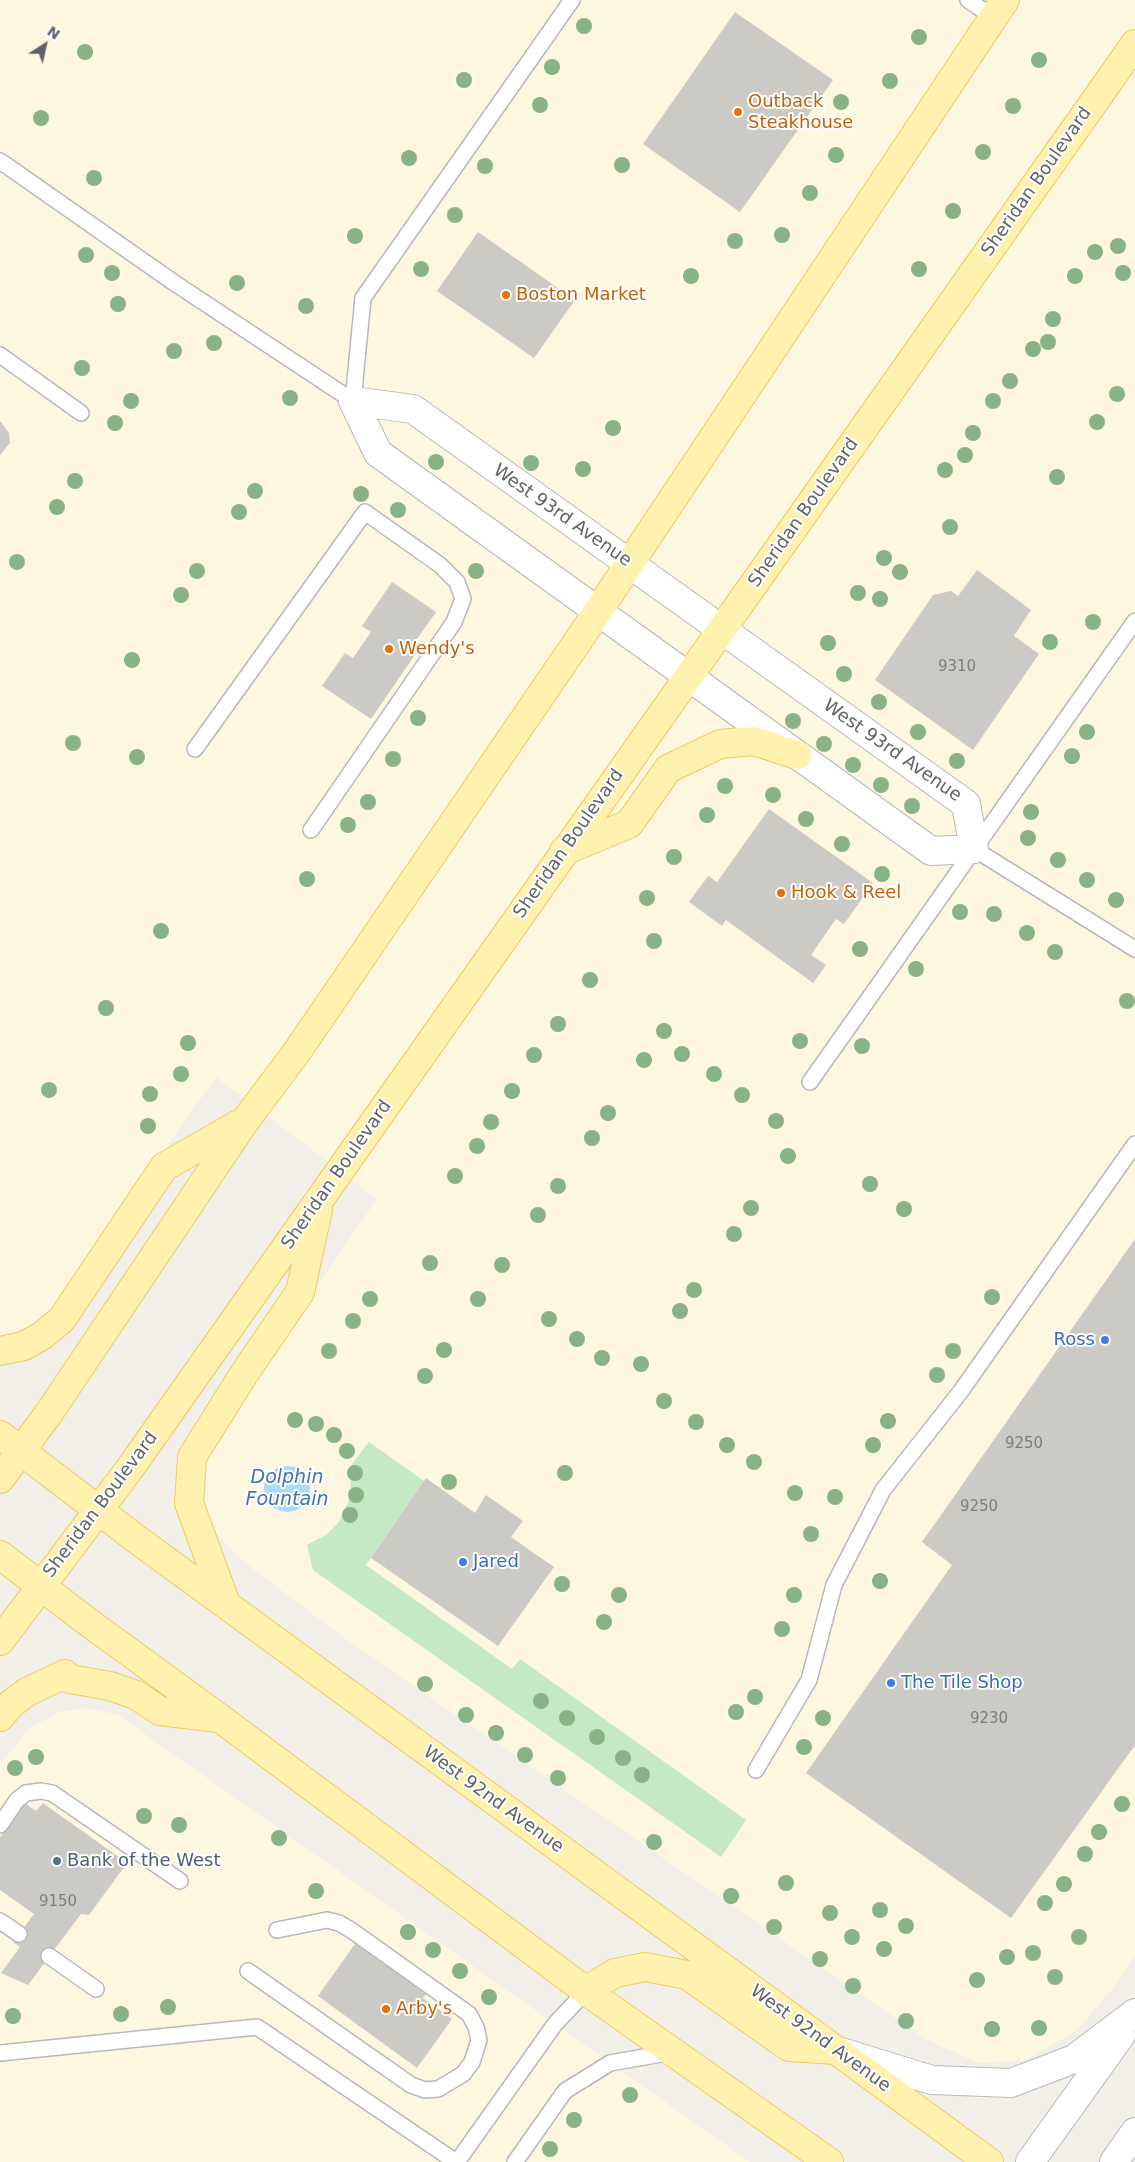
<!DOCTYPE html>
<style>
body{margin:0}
#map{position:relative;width:1135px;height:2162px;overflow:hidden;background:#f1efe8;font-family:"DejaVu Sans",sans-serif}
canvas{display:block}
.north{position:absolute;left:20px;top:20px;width:50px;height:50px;-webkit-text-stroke:4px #fff;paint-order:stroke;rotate:35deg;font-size:14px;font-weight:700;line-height:20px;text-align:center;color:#5f6368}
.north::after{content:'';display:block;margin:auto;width:18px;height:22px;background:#5f6368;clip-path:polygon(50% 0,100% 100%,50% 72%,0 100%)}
</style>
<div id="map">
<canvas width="1135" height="2162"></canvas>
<div class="north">N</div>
</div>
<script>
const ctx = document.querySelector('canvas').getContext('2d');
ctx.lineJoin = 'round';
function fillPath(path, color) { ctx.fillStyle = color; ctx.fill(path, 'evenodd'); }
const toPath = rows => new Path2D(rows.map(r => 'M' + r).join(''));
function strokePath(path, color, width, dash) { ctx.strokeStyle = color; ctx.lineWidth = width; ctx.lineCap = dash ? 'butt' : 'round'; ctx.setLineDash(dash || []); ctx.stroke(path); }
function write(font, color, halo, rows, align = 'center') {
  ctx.font = font + ' "DejaVu Sans",sans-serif'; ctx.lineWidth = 4; ctx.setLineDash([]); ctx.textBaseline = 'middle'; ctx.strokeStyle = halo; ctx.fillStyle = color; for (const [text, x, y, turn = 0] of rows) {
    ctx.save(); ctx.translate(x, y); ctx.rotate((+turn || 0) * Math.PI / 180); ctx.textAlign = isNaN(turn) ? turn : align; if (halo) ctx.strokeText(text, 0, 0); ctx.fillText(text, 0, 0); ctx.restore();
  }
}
const commercial = toPath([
 [0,0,1135,0,1135,1956,1113,1988,1076,2031,1024,2061,979,2063,927,2040,347,1640,240,1559,216,1533,208,1522,200,1493,200,1470,252,1380,377,1199,216,1077,52,1308,41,1319,27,1328,0,1335],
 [88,1708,118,1715,750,2162,0,2162,0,1764,30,1728,59,1712]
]);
const green = toPath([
 [369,1442,424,1481,366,1565,512,1669,520,1659,746,1820,721,1857,313,1570,307,1545,326,1535,339,1522,351,1496,350,1467]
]);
const water = toPath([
 '264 1489a23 23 0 1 1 46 0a23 23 0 1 1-46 0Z'
]);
const building = toPath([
 [735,12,833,80,740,212,643,144],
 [478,232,575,300,534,358,437,291],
 [0,421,9,433,10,443,0,455],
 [977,570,1031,610,1014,636,1039,654,973,750,875,680,933,595,951,591,958,596],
 [392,582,436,612,415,642,421,646,371,719,322,686,345,653,353,658,371,632,362,626],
 [769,809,873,883,844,924,836,919,811,955,826,965,813,983,726,920,722,926,689,902,708,876,717,882],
 [1135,1239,1135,1745,1011,1918,806,1773,952,1565,922,1542],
 [426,1478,475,1513,486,1495,523,1521,511,1537,554,1567,498,1646,371,1558],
 [25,1803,36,1811,43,1803,127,1863,89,1915,81,1914,28,1985,1,1973,20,1947,13,1942,34,1914,0,1890,0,1837],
 [357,1941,428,1992,423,1998,452,2019,417,2068,318,1996]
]);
const service = toPath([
 [968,0,993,17],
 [0,161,173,282,353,401,363,298,572,0],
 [0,355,81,413],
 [195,749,365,512,440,565,457,582,463,599,454,622,311,830],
 [974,849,1135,949],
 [810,1082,1135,621],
 [756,1770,809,1680,834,1585,883,1490,961,1391,1135,1144],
 [0,1825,17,1800,26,1793,41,1791,52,1793,180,1881],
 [0,1921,19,1934],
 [49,1956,96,1989],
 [248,1971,411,2085,425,2090,438,2089,463,2074,472,2062,479,2040,476,2027,469,2014,351,1930,339,1923,327,1920,277,1930],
 [0,2053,257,2027,456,2162],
 [457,2162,555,2024,586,1991],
 [515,2162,565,2091,610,2063,673,2052]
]);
const minor = toPath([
 [353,401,413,409,966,804,974,849,931,851,378,453,353,401]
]);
const tertiary = toPath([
 [841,2052,932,2080,1011,2083,1074,2059,1135,2013],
 [1030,2162,1121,2035],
 [1114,2162,1135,2132]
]);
const primary = toPath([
 [564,851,629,824,668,769,720,744,754,741,797,755],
 [0,1351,24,1346,43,1335,62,1319,164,1167,239,1124],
 [0,1435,139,1541,989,2162],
 [0,1479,49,1413,245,1121,296,1053,582,635,1005,0],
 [0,1555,88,1622,221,1719,586,1991,829,2162],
 [226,1604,189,1503,192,1457,244,1374,300,1292,318,1210],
 [0,1641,128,1471,1135,44],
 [0,1717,11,1704,27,1692,65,1674,70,1679,110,1686,136,1695,160,1711,218,1718],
 [586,1991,615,1973,645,1967,687,1975,789,2047,836,2050]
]);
const trees = [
 [584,26],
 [919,37],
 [85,52],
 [1039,60],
 [552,67],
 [464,80],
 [890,81],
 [841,102],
 [540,105],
 [1013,106],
 [41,118],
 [983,152],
 [836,155],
 [409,158],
 [622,165],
 [485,166],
 [94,178],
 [810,193],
 [953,211],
 [455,215],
 [782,235],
 [355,236],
 [735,241],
 [1118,246],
 [1095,252],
 [86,255],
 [421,269],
 [919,269],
 [112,273],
 [1123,273],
 [691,276],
 [1075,276],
 [237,283],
 [118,304],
 [306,306],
 [1053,319],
 [1048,342],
 [214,343],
 [1033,349],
 [174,351],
 [82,368],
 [1010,381],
 [1117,394],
 [290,398],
 [131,401],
 [993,401],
 [1097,422],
 [115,423],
 [613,428],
 [973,433],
 [965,455],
 [436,462],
 [531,463],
 [583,469],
 [945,470],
 [1057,477],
 [75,481],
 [255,491],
 [361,494],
 [57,507],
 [398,510],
 [239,512],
 [950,527],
 [884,558],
 [17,562],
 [197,571],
 [476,571],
 [900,572],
 [858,593],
 [181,595],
 [880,599],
 [1093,622],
 [1050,642],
 [828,643],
 [132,660],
 [844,674],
 [879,702],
 [418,718],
 [793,721],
 [918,732],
 [1087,732],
 [73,743],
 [824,744],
 [1072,756],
 [137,757],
 [393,759],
 [957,761],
 [853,765],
 [881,785],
 [725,786],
 [773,795],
 [368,802],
 [912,806],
 [1031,812],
 [707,815],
 [806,819],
 [348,825],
 [1028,838],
 [842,844],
 [674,857],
 [1058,860],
 [882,874],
 [307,879],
 [1087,880],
 [647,898],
 [1116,900],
 [960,912],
 [994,914],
 [161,931],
 [1027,933],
 [654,941],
 [860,949],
 [1055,952],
 [916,969],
 [590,980],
 [1127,1001],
 [106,1008],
 [558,1024],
 [664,1031],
 [800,1041],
 [188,1043],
 [862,1046],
 [682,1054],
 [534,1055],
 [644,1060],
 [181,1074],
 [714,1074],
 [49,1090],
 [512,1091],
 [150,1094],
 [742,1095],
 [608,1113],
 [776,1121],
 [491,1122],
 [148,1126],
 [592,1138],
 [477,1146],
 [788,1156],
 [455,1176],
 [870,1184],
 [558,1186],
 [751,1208],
 [904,1209],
 [538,1215],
 [734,1234],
 [430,1263],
 [502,1265],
 [694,1290],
 [992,1297],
 [370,1299],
 [478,1299],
 [680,1311],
 [549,1319],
 [353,1321],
 [577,1339],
 [444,1350],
 [329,1351],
 [953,1351],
 [602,1358],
 [641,1364],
 [937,1375],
 [425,1376],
 [664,1401],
 [295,1420],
 [888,1421],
 [696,1422],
 [316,1424],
 [334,1435],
 [727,1445],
 [873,1445],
 [347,1451],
 [754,1462],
 [355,1473],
 [565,1473],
 [449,1482],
 [795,1493],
 [356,1495],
 [835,1497],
 [350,1515],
 [811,1534],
 [880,1581],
 [562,1584],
 [619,1595],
 [794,1595],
 [604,1622],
 [782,1629],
 [425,1684],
 [755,1697],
 [541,1701],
 [736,1712],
 [466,1715],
 [567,1718],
 [823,1718],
 [496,1733],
 [597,1737],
 [804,1747],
 [525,1755],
 [36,1757],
 [623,1758],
 [15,1768],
 [642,1775],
 [558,1778],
 [1122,1804],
 [144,1816],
 [179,1825],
 [1099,1832],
 [279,1838],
 [654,1842],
 [1085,1854],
 [786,1883],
 [1064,1884],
 [316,1891],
 [731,1896],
 [1045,1903],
 [880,1910],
 [830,1913],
 [906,1926],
 [774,1927],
 [408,1932],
 [852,1937],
 [1079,1937],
 [884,1949],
 [433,1950],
 [1033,1953],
 [1007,1957],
 [820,1959],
 [460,1971],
 [1055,1977],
 [977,1980],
 [853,1986],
 [489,1997],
 [168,2007],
 [121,2014],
 [13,2016],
 [906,2021],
 [1039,2028],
 [992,2029],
 [630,2095],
 [574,2120],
 [550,2149]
];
const markers = [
 [738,112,5,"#e8710a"],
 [506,295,5,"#e8710a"],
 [389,649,5,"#e8710a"],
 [781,893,5,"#e8710a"],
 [1105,1340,5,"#3f7fe0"],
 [463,1562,5,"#3f7fe0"],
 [891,1683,5,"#3f7fe0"],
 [57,1861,5,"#5c6f8a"],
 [386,2009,5,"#e8710a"]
];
const numberNames = [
 ["9310",957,667],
 ["9250",1024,1444],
 ["9250",979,1507],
 ["9230",989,1719],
 ["9150",58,1902]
];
const foodNames = [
 ["Outback",748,102],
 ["Steakhouse",748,123],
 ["Boston Market",516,295],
 ["Wendy's",399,649],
 ["Hook & Reel",791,893],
 ["Arby's",396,2009]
];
const streetNames = [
 ["Sheridan Boulevard",1037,182,-55],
 ["Sheridan Boulevard",804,513,-55],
 ["West 93rd Avenue",562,516,35],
 ["West 93rd Avenue",892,751,35],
 ["Sheridan Boulevard",569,844,-55],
 ["Sheridan Boulevard",337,1175,-55],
 ["Sheridan Boulevard",101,1505,-53],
 ["West 92nd Avenue",493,1800,36],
 ["West 92nd Avenue",820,2039,36]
];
const shopNames = [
 ["Ross",1095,1340,"right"],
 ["Jared",473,1562],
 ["The Tile Shop",901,1683]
];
const serviceNames = [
 ["Bank of the West",67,1861]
];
const waterNames = [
 ["Dolphin",287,1478],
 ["Fountain",287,1500]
];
fillPath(commercial, '#fef7e0');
fillPath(green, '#c5e8c5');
fillPath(water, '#aadaff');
fillPath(building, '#cccac5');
strokePath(service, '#b5b8bc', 18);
strokePath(minor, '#b5b8bc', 30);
strokePath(tertiary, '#b5b8bc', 30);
strokePath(primary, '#f2c960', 30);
strokePath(service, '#fff', 15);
strokePath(minor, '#fff', 28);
strokePath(tertiary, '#fff', 28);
strokePath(primary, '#fff2af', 28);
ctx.fillStyle = '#89b387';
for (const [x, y] of trees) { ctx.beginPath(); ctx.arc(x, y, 8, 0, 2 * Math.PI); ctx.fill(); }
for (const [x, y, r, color] of markers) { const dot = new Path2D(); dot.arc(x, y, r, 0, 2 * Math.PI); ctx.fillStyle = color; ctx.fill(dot); strokePath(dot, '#fff', 2); }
write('15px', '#7a7d7f', null, numberNames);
write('18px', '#c56008', '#fff', foodNames, 'left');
write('18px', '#5f6368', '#fff', streetNames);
write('18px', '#366cbe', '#fff', shopNames, 'left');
write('18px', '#4e5e75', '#fff', serviceNames, 'left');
write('italic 19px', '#4174aa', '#fff', waterNames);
</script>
